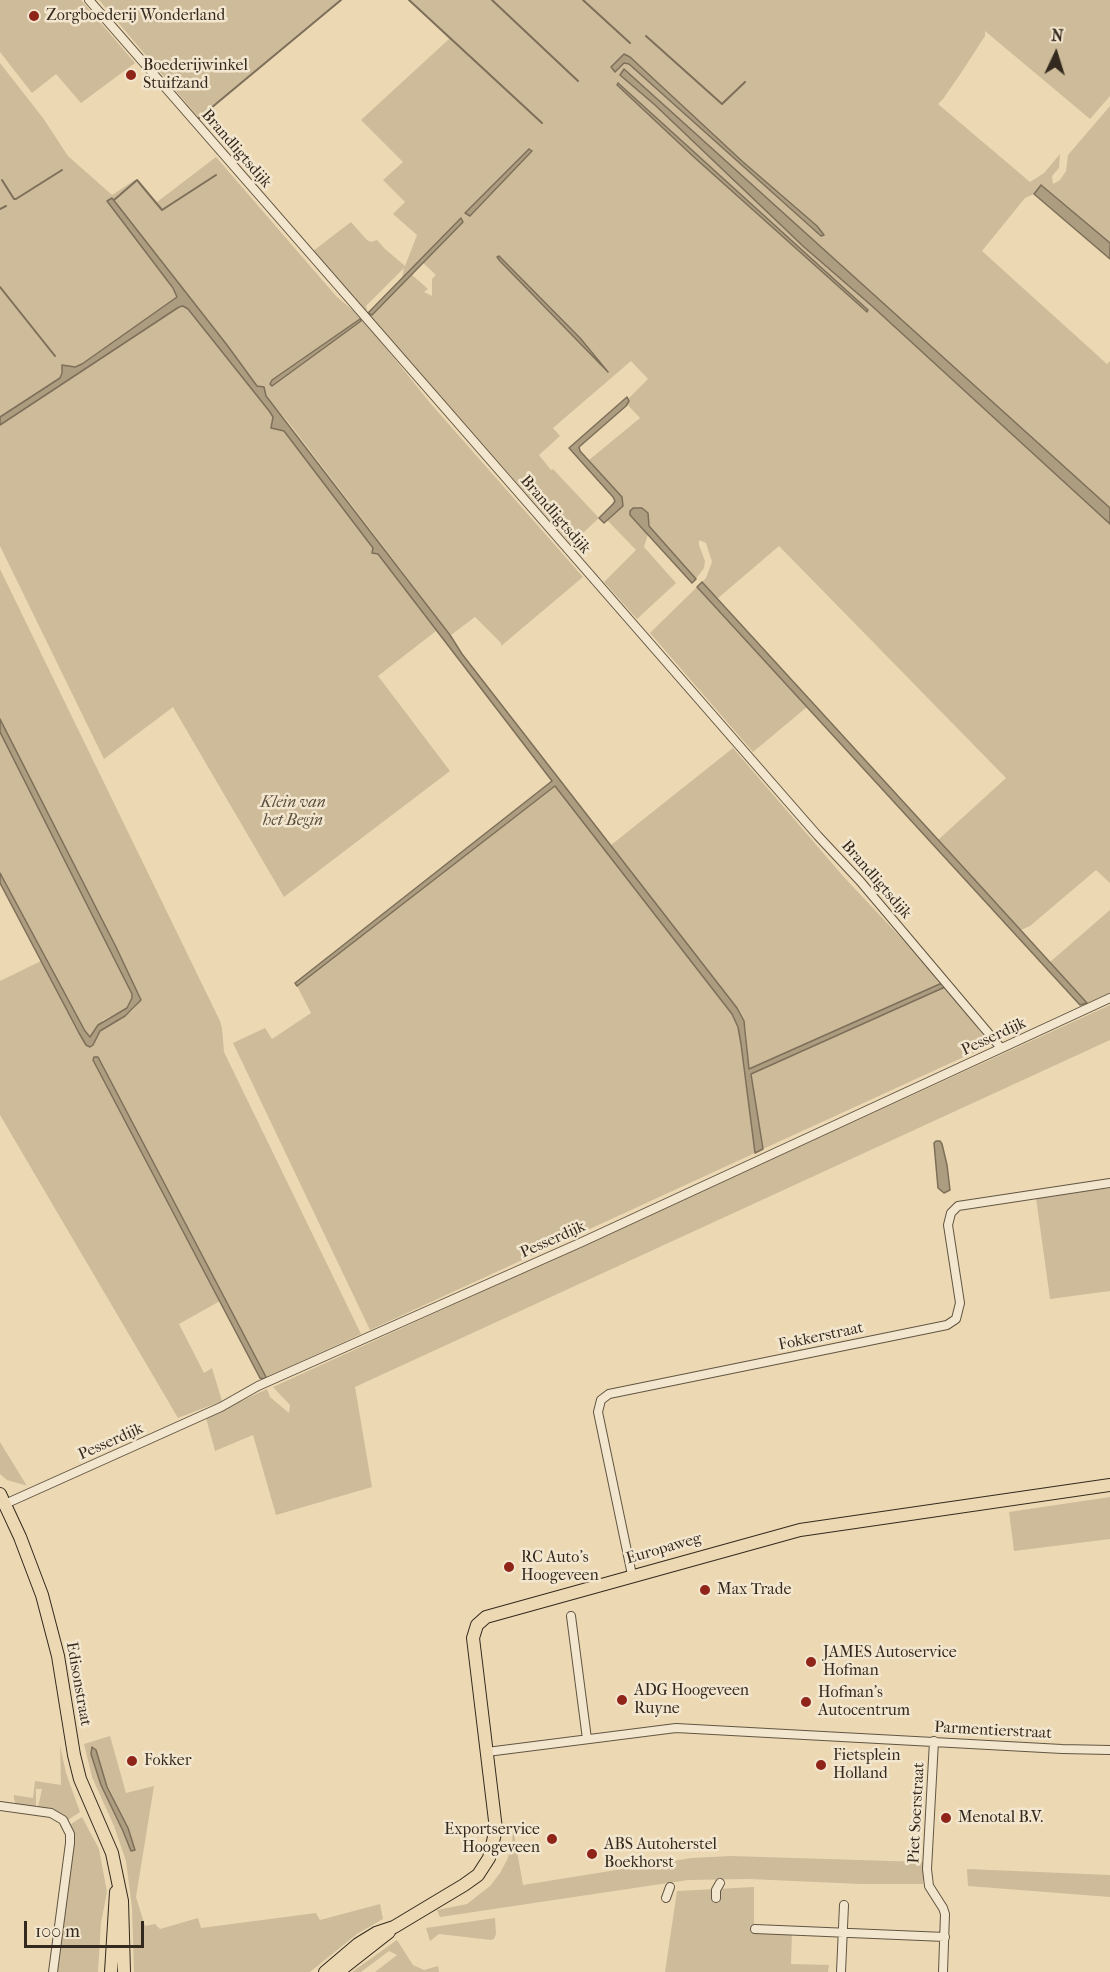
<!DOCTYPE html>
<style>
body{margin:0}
#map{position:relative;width:1110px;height:1972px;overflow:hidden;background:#ecd9b3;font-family:"IM FELL French Canon",serif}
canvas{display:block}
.north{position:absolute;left:1026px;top:24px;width:60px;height:60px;-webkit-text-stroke:4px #f3e6ce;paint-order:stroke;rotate:4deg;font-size:16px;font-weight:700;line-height:24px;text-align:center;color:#34291e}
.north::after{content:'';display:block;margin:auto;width:21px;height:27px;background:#34291e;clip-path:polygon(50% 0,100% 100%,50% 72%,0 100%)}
.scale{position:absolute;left:24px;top:1921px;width:120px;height:27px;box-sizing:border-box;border:3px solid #34291e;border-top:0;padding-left:8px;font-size:18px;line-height:21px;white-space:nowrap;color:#34291e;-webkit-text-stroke:4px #f3e6ce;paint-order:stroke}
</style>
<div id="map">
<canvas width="1110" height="1972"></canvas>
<div class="north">N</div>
<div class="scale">100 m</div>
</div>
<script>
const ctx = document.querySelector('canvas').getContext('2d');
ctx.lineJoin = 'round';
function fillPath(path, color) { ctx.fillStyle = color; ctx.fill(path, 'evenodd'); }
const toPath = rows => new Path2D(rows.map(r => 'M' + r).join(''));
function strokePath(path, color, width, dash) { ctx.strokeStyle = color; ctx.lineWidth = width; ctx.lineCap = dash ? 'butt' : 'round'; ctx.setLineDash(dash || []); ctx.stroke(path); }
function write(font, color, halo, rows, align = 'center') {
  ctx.font = font + ' "IM FELL French Canon",serif'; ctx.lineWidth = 5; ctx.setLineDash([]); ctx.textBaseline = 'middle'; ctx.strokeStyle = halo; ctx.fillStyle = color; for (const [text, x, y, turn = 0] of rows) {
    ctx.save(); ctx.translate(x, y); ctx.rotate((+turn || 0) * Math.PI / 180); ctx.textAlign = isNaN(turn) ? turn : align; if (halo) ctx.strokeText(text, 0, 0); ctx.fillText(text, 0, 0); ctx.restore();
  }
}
const green = toPath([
 [0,0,81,0,135,63,81,103,56,74,32,93,0,52],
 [99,0,341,0,199,118],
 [409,0,1110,0,1110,96,1090,119,985,31,985,36,961,73,943,99,938,104,1030,182,1044,173,1060,154,1059,168,1052,176,1053,184,1060,180,1066,171,1068,155,1110,106,1110,243,1041,185,1034,194,1025,198,982,251,1107,364,1110,361,1110,508,625,70,620,75,655,105,804,247,877,310,1110,524,1110,883,1096,870,1030,926,1021,930,938,840,1006,778,779,546,717,599,702,582,706,578,712,562,706,543,699,540,699,545,705,561,704,568,696,579,649,526,649,516,633,508,631,509,630,515,648,534,644,547,676,583,637,619,604,582,636,550,607,520,623,506,622,497,589,460,640,418,627,404,629,398,648,379,631,361,553,428,560,436,539,455,551,470,553,469,599,518,571,544,313,251,351,222,367,240,371,242,377,240,385,249,405,266,417,235,393,214,405,202,383,180,403,162,361,120,449,39],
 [630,57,743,162,817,226,824,235,820,236,629,64,624,63],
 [618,84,802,251,866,312,695,158,617,86],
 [529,150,532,152,471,216,466,214],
 [461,218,463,222,422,262,436,275,432,279,432,296,424,292,428,289,411,274,372,315,368,313,366,306,404,268,402,278],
 [0,63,43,118,68,156,112,195,135,180,157,202,216,157,336,296,362,318,431,404,583,577,501,646,501,643,475,617,451,635,289,423,257,386,227,345,177,298,82,364,62,369,60,378,0,417],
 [112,198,179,284,172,288],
 [183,306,188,309,259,397,270,412,278,428,284,431,373,548,373,553,378,554,436,631,378,676,450,771,284,897,173,707,104,759,0,546,0,425,179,307],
 [0,569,220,1021,222,1028,224,1052,361,1334,266,1377,93,1058,220,1301,179,1324,204,1373,212,1368,222,1401,178,1418,0,1115,0,981,41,961,86,1045,100,1031,132,1011,141,1000,116,947,0,719],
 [697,587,807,707,753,752,650,633],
 [0,732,132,994,132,998,127,1008,103,1020,91,1038,85,1031,0,873],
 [733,748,843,876,947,987,990,1045,763,1149,750,1074,945,987,941,983,749,1070,746,1030,742,1016,611,845],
 [556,786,732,1014,738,1027,741,1044,755,1153,370,1330,233,1043,265,1028,272,1039,311,1013,297,986],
 [1110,910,1110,993,1087,1003,1050,962],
 [1110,1005,1110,1040,355,1387,372,1487,276,1515,253,1435,215,1451,206,1418,267,1389,270,1397,289,1413,290,1405,273,1387],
 [1110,1188,1110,1291,1050,1299,1036,1198],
 [0,1442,27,1486,28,1486,7,1480,0,1474],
 [1110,1497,1110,1539,1014,1551,1009,1512],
 [110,1736,126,1793,154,1786,136,1897,145,1926,155,1924,160,1929,198,1918,201,1928,316,1913,320,1920,380,1904,383,1919,357,1934,310,1972,134,1972,132,1908,126,1861,114,1826,92,1777,84,1744],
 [60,1745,66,1773,80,1812,68,1820,55,1811,38,1807,42,1789,36,1789,36,1807,16,1804,14,1799,14,1795,33,1798,35,1781,61,1785],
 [82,1817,99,1849,107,1892,101,1923,98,1972,57,1972,74,1845,71,1824],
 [513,1828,523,1885,691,1858,731,1856,923,1862,923,1884,861,1884,749,1879,688,1880,440,1917,437,1910,467,1904,490,1886,500,1873,507,1860,512,1845],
 [967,1869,1110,1875,1110,1897,968,1886],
 [754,1887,754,1931,792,1932,791,1964,829,1965,828,1972,665,1972,677,1891],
 [495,1918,496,1934,494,1939,491,1940,439,1934,430,1941,426,1928],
 [397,1940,413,1965,424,1970,438,1966,439,1972,375,1972,397,1955,389,1951,361,1972,352,1972]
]);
const water = toPath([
 [624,54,630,57,743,162,817,226,824,235,821,236,629,64,624,63,615,72,611,67,624,54],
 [624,69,1110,508,1110,524,872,306,804,247,655,105,620,75,624,69],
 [618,83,868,310,867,312,695,158,617,85,618,83],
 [529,149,532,151,470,216,465,213,529,149],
 [1041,185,1110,243,1110,259,1034,194,1041,185],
 [112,198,227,345,257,386,264,387,266,396,450,635,462,654,737,1008,744,1021,749,1069,942,983,945,987,751,1074,763,1149,755,1153,741,1044,738,1027,732,1014,555,786,297,986,295,983,552,781,378,554,372,553,373,548,284,431,271,428,273,417,270,412,188,309,183,306,179,307,0,425,0,417,60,378,62,373,62,365,75,367,82,364,177,297,173,288,107,201,112,198],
 [461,218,463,222,372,315,368,313,461,218],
 [499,256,580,338,608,372,500,261,497,257,499,256],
 [360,319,361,321,272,386,270,384,272,380,360,319],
 [627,397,629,401,626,406,579,447,580,451,622,497,623,506,604,523,599,518,613,504,615,501,613,497,569,448,627,397],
 [633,508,642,508,648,513,649,526,696,579,692,583,630,515,630,511,633,508],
 [702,582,985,891,1087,1003,1080,1005,697,587,702,582],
 [0,719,116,947,141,1000,125,1016,100,1031,93,1045,90,1047,86,1045,79,1033,0,883,0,873,85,1031,90,1037,98,1025,127,1008,132,998,132,994,0,732,0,719],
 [94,1057,98,1057,266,1377,263,1379,260,1378,93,1060,94,1057],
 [936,1141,940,1141,942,1144,947,1165,950,1190,944,1193,938,1188,934,1143,936,1141],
 [92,1747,96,1750,107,1787,128,1828,135,1850,131,1851,123,1831,101,1785,91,1754,92,1747]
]);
const stream = toPath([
 [409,0,542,123],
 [492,0,578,81],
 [583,0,630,43],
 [646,36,722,104,745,82],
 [199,118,341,0],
 [2,180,14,199,16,199,62,170],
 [114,200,137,180,162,210,216,175],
 [0,209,6,206],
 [0,287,55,356]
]);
const minor = toPath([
 [89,0,818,836,860,881,1001,1048],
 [5,1504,221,1407,258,1386,582,1242,1110,998],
 [632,1575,598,1412,601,1400,609,1394,947,1325,956,1319,960,1303,948,1225,951,1213,958,1206,1110,1183],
 [571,1616,587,1739],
 [934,1741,927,1869,929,1886,943,1908,945,1914,943,1972],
 [487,1752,676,1728,1062,1749,1110,1750],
 [0,1806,51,1813,63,1820,70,1834,70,1843,53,1972],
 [666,1898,670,1887],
 [716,1898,716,1890,720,1883],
 [755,1929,945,1937],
 [841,1972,844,1905]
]);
const primary = toPath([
 [0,1494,20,1537,42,1595,58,1656,74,1755,80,1779,112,1853,122,1901,124,1972],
 [111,1972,116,1892],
 [325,1972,358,1944,376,1933,394,1927,464,1885,478,1875,489,1858,496,1829,473,1638,477,1625,486,1617,800,1530,1110,1485],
 [338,1972,389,1932]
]);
const markers = [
 [34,16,6,"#8f2418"],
 [131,75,6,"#8f2418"],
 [509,1567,6,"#8f2418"],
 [705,1590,6,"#8f2418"],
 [811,1662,6,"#8f2418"],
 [622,1700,6,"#8f2418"],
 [806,1702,6,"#8f2418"],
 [132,1761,6,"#8f2418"],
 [821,1765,6,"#8f2418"],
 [946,1818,6,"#8f2418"],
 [552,1839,6,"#8f2418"],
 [592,1854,6,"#8f2418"]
];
const poiNames = [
 ["Zorgboederij Wonderland",46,16],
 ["Boederijwinkel",143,66],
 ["Stuifzand",143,84],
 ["RC Auto's",521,1558],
 ["Hoogeveen",521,1576],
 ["Max Trade",717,1590],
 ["JAMES Autoservice",823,1653],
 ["Hofman",823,1671],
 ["ADG Hoogeveen",634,1691],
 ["Ruyne",634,1709],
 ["Hofman's",818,1693],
 ["Autocentrum",818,1711],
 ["Fietsplein",833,1756],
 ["Holland",833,1774],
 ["Fokker",144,1761],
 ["Menotal B.V.",958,1818],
 ["Exportservice",540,1830,"right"],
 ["Hoogeveen",540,1848,"right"],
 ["ABS Autoherstel",604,1845],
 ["Boekhorst",604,1863]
];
const streetNames = [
 ["Brandligtsdijk",236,149,49],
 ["Brandligtsdijk",555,515,49],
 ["Brandligtsdijk",876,880,49],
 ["Pesserdijk",994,1037,-25],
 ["Pesserdijk",553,1240,-24],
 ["Fokkerstraat",821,1337,-12],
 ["Pesserdijk",111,1442,-24],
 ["Europaweg",664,1549,-16],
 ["Edisonstraat",78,1684,80],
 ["Parmentierstraat",993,1731,3],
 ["Piet Soerstraat",917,1813,-87]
];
const parkNames = [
 ["Klein van",293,803],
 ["het Begin",293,821]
];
fillPath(green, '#cdbb9a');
fillPath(water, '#ad9d80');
strokePath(water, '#7d6f59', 1.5);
strokePath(stream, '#7d6f59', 2);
strokePath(minor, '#625543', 10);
strokePath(primary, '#34291e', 14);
strokePath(minor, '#f3e6ce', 8);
strokePath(primary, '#ecd9b3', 12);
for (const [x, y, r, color] of markers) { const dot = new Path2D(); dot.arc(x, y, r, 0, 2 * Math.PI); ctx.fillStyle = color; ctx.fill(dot); strokePath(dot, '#f3e6ce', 2); }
write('16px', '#34291e', '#f3e6ce', poiNames, 'left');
write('16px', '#34291e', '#f3e6ce', streetNames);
write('italic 16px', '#5a4e3d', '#f3e6ce', parkNames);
</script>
